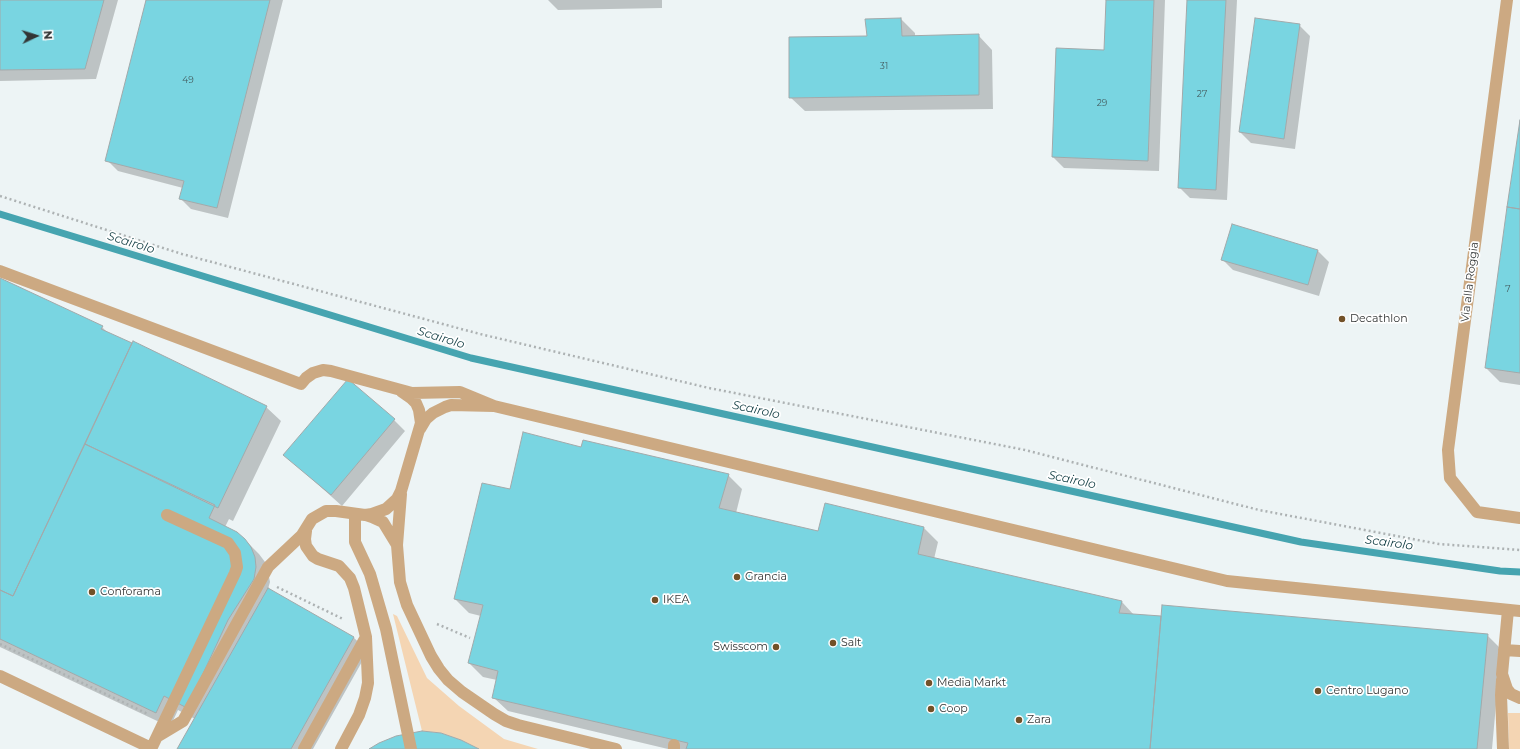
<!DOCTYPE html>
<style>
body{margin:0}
#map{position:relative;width:1520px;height:749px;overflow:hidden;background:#edf4f5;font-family:Montserrat,sans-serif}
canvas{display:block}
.north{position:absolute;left:16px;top:16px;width:40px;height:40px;-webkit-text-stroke:3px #fff;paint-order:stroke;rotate:86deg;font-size:11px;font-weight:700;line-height:16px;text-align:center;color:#323535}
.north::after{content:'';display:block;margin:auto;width:14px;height:18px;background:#323535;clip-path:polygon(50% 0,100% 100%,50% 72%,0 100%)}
</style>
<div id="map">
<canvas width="1520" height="749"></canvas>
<div class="north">N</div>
</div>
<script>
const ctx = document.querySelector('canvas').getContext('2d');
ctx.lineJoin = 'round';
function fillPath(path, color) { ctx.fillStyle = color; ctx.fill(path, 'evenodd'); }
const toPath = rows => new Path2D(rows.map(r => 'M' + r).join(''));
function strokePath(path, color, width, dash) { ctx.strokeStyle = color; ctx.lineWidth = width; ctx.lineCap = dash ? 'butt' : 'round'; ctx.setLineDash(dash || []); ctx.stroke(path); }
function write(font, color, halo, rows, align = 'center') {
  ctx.font = font + ' Montserrat,sans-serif'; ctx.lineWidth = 3.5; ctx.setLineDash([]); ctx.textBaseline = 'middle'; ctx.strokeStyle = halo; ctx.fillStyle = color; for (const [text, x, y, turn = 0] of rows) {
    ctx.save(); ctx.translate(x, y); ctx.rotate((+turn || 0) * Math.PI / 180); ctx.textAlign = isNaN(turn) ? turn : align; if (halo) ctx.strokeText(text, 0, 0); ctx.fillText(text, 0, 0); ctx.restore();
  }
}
const green = toPath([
 [393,614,397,616,427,678,459,706,504,739,538,749,479,749,461,740,441,733,422,731],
 [1508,713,1520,713,1520,749,1509,749]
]);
const shadow = toPath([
 [0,0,118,0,96,79,0,81],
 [147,0,283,0,228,218,191,209,180,198,183,188,118,171,107,160],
 [548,0,662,0,662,8,558,10],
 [1107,0,1165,0,1159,171,1064,168,1053,157,1105,51],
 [1188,0,1237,0,1227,200,1190,198,1179,187],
 [901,19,915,33,915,36,978,35,992,50,993,109,805,111,790,97,868,37],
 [1299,25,1310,36,1295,149,1251,143,1240,132],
 [1520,128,1520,385,1500,382,1486,368],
 [1232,226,1318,251,1329,262,1319,296,1233,270,1222,259],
 [0,279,102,327,108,333,266,407,281,421,233,521,229,519,225,527,244,539,259,554,265,562,268,572,270,582,268,589,353,637,368,651,313,749,178,749,195,719,178,710,170,727,0,647],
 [394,420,405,431,342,506,285,455],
 [582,448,728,475,742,489,736,513,819,533,826,504,924,528,938,542,934,559,1122,602,1134,615,1487,635,1501,649,1492,749,668,749,508,711,493,697,497,680,483,677,469,663,481,616,469,613,455,599,510,490]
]);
const stream = toPath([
 [0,214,471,358,1301,542,1500,571,1520,572]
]);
const building = toPath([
 [0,0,104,0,85,69,0,70,0,0],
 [146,0,270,0,217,208,179,199,184,181,105,161,146,0],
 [1106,0,1154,0,1148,161,1052,157,1056,48,1104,50,1106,0],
 [1187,0,1226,0,1216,190,1178,188,1187,0],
 [901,18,902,36,979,34,979,95,789,98,789,37,867,36,865,19,901,18],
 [1255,18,1300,24,1284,139,1239,132,1255,18],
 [1520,120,1520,209,1507,207,1520,120],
 [1507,207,1520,209,1520,373,1485,368,1507,207],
 [1232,224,1318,250,1308,285,1221,260,1232,224],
 [0,278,103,326,101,329,132,343,13,596,0,590,0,278],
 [133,341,267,406,218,508,85,444,133,341],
 [348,379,395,419,331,495,283,455,348,379],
 [523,432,581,447,583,440,729,474,719,508,818,531,825,503,924,527,918,554,1122,601,1119,613,1161,616,1150,749,686,749,688,743,492,698,498,671,468,663,483,605,454,599,482,483,510,489,523,432],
 [85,444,215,505,209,518,237,532,245,539,251,547,255,557,256,567,254,579,228,620,187,708,164,696,156,713,0,639,0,590,13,596,85,444],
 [268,588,354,637,291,749,177,749,268,588],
 [1162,605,1488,634,1477,749,1150,749,1162,605],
 [422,731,441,733,461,740,479,749,369,749,379,743,396,736,422,731]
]);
const path = toPath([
 [0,196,182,254,480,334,709,388,1025,450,1259,510,1439,544,1520,550],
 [277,587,343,619],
 [437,624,470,638],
 [0,644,148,714]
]);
const lane = toPath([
 [1507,0,1448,450,1450,478,1477,512,1520,518],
 [0,271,301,384,306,378,313,373,323,370,331,371,412,393,460,392,494,406,451,405,445,407,433,413,426,419,420,429],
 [494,406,1227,581,1520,611],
 [355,514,355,542,370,574,386,629,411,749],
 [366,515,372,517,383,522,397,545,401,494],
 [306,531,305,539,306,546,313,556,318,559,339,566,350,578,354,588,366,637,368,683,365,698,359,715,341,749],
 [397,545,400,582,407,605,431,656,439,669,448,680,462,692,494,714,506,721,518,725,616,749],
 [1508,610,1502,674,1507,689,1511,694,1520,698],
 [1504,650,1520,651],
 [0,676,151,748],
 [1502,680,1501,695,1503,749],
 [158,736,183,721,268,567,302,535,312,519,326,511,336,511,365,515,372,514,386,509,397,499,401,491,421,423,419,410,416,403,411,398,401,391],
 [151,749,235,573,237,567,235,553,228,543,167,515],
 [304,749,366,637],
 [674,749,674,745]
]);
const markers = [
 [1342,319,4,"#725128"],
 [737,577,4,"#725128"],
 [92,592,4,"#725128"],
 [655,600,4,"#725128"],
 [833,643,4,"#725128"],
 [776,647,4,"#725128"],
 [929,683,4,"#725128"],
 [1318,691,4,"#725128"],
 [931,709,4,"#725128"],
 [1019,720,4,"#725128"]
];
const numberNames = [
 ["31",884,66],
 ["49",188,80],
 ["27",1202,94],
 ["29",1102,103],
 ["7",1508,289]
];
const streetNames = [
 ["Via alla Roggia",1470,282,-83]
];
const poiNames = [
 ["Decathlon",1350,319],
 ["Grancia",745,577],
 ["Conforama",100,592],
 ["IKEA",663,600],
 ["Salt",841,643],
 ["Swisscom",768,647,"right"],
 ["Media Markt",937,683],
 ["Centro Lugano",1326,691],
 ["Coop",939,709],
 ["Zara",1027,720]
];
const waterNames = [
 ["Scairolo",131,243,17],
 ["Scairolo",441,338,17],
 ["Scairolo",756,410,12],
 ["Scairolo",1072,480,12],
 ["Scairolo",1389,543,8]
];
fillPath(green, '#f4d5b3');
fillPath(shadow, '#0003');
strokePath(stream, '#46a4b0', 7);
fillPath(building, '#79d5e1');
strokePath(building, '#a2a9aa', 1);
strokePath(path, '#adb2b3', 2.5, [2, 3]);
strokePath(lane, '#cca982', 12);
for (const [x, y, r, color] of markers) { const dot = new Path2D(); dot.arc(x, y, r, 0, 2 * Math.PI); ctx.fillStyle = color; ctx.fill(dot); strokePath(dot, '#fff', 1.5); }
write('9px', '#445d60', null, numberNames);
write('11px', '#323535', '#fff', streetNames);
write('11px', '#323535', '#fff', poiNames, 'left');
write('italic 12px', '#103c42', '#fff', waterNames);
</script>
